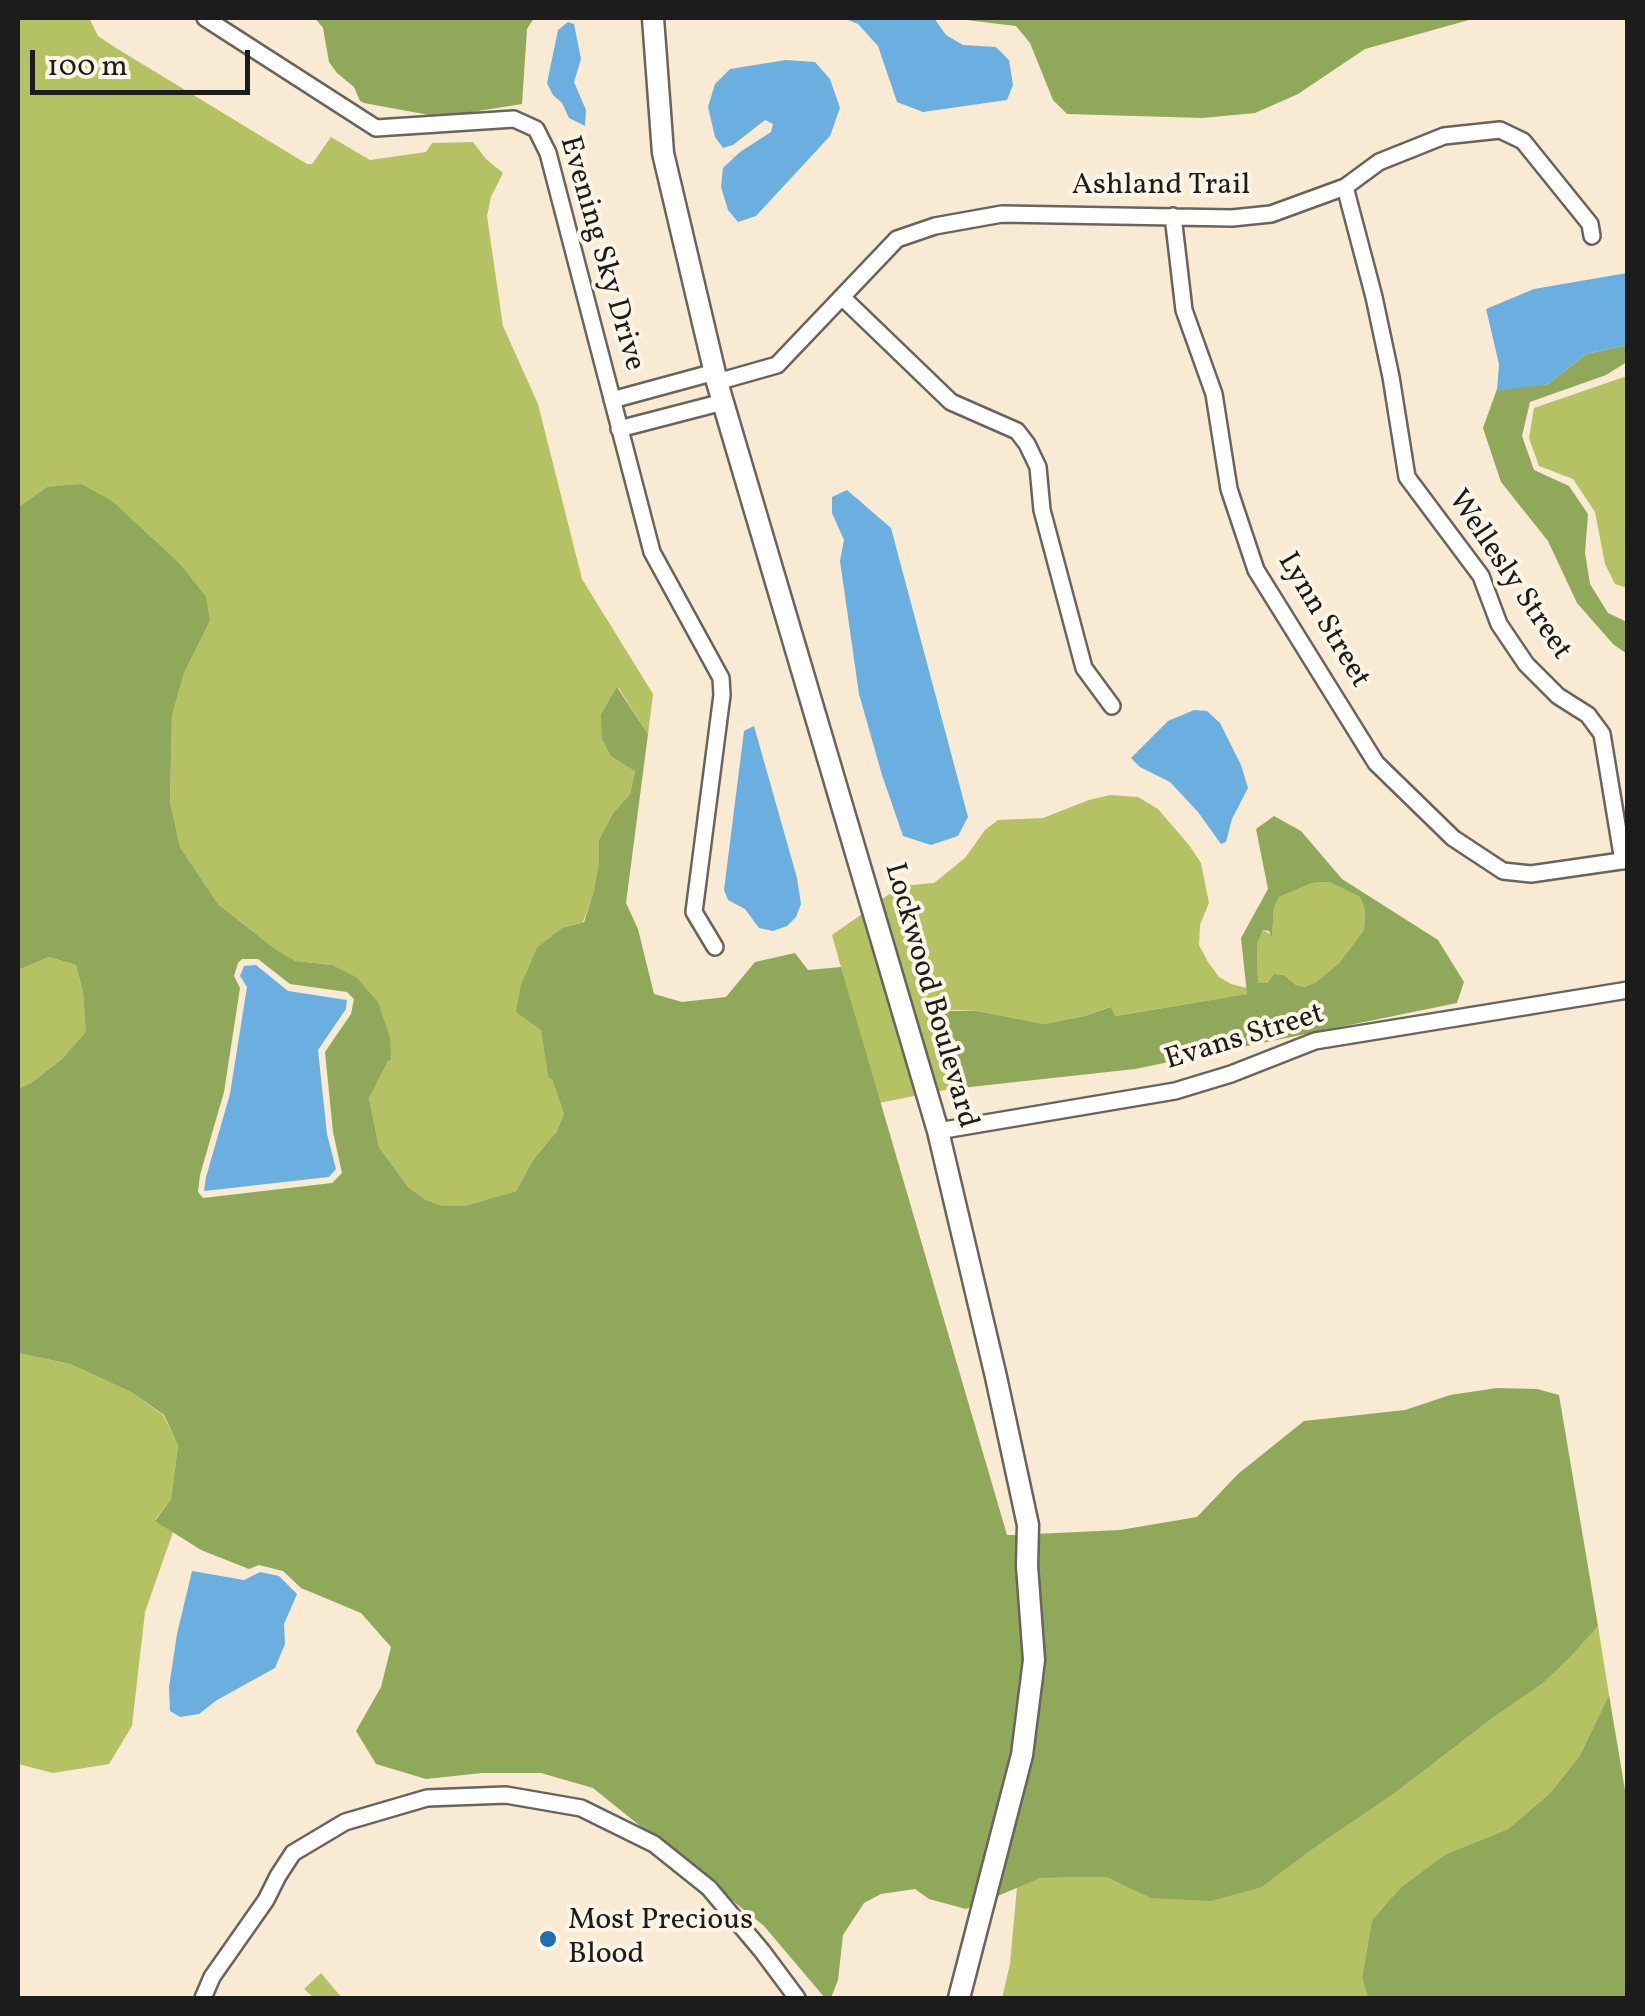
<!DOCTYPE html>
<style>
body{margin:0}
#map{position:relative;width:1645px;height:2016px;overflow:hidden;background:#f8ead3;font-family:Vollkorn,serif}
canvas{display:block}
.frame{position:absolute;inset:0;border:20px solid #1c1c1c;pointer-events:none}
.scale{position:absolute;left:30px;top:50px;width:220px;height:45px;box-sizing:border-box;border:5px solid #1c1c1c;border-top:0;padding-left:12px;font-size:30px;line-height:35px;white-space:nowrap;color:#1c1c1c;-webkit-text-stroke:8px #fcf5e5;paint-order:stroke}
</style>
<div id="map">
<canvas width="1645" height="2016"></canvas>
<div class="frame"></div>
<div class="scale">100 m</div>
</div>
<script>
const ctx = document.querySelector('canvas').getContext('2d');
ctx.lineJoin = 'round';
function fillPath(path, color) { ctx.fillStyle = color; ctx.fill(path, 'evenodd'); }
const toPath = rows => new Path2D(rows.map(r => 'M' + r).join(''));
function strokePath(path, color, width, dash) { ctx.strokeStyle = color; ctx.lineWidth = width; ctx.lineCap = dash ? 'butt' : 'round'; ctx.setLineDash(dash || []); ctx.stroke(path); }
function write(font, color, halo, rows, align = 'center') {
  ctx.font = font + ' Vollkorn,serif'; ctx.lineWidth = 8; ctx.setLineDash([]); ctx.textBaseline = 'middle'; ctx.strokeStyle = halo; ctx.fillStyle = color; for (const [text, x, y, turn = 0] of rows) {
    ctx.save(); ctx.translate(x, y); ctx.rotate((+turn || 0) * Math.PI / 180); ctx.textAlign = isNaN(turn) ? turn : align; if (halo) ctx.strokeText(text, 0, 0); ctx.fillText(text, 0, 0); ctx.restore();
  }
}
const green = toPath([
 [18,18,89,18,98,36,116,48,307,164,312,164,331,137,370,160,426,152,432,143,473,142,486,159,503,173,491,197,487,216,503,326,538,404,582,579,653,694,648,734,618,687,601,714,635,771,630,794,613,813,599,840,599,862,594,892,583,922,562,928,541,1030,548,1076,552,1078,564,1114,557,1131,533,1160,516,1191,465,1206,443,1206,426,1200,408,1187,379,1147,369,1098,388,1060,390,1038,332,965,296,961,275,949,218,904,180,847,170,802,172,716,184,673,210,621,179,563,146,534,47,487,18,507],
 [1627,376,1628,376,1627,588,1615,584,1605,564,1595,512,1573,479,1539,466,1529,438,1534,408],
 [1110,795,1138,797,1158,809,1189,845,1201,863,1209,903,1200,925,1199,945,1208,962,1219,977,1231,984,1247,988,1248,994,1114,1016,1109,1007,1085,1016,1044,1024,977,1011,955,1010,930,1012,952,1089,934,1092,878,902,901,886,934,883,965,858,985,830,998,820,1043,818,1089,800],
 [1329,882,1360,897,1365,910,1364,930,1339,963,1316,982,1305,987,1296,985,1284,975,1274,974,1267,983,1258,983,1257,944,1263,930,1272,935,1274,907,1279,897,1312,883],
 [865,912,919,1095,879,1103,832,935],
 [49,957,76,965,83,992,87,1033,62,1059,31,1083,18,1089,18,970],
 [18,1353,70,1364,131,1392,163,1415,178,1444,171,1499,155,1520,173,1532,145,1612,132,1726,109,1764,53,1773,18,1764],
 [1598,1626,1609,1695,1579,1757,1550,1793,1508,1829,1446,1854,1401,1887,1372,1920,1362,1978,1368,1998,1002,1998,1010,1964,1017,1887,1040,1878,1106,1877,1150,1898,1262,1887,1310,1851,1395,1793,1494,1717,1542,1684],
 [321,1973,342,1998,314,1998,304,1989]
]);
const forest = toPath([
 [315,18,534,18,527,29,522,104,440,117,364,103,360,101,354,87,337,73,329,62,323,28],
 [963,18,1476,18,1365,49,1298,94,1255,113,1203,118,1067,114,1053,100,1030,43,1016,26,966,20],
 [1627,345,1627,362,1606,375,1530,402,1522,436,1534,470,1569,486,1588,514,1585,553,1590,584,1608,613,1627,622,1627,654,1613,644,1577,603,1548,541,1501,482,1483,428,1497,389,1548,384,1586,354],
 [81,484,112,501,179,563,206,597,210,621,184,673,172,716,170,802,180,847,218,904,275,949,296,961,332,965,356,977,378,1002,390,1038,391,1059,388,1061,369,1098,379,1147,408,1187,426,1200,443,1206,465,1206,516,1191,533,1160,557,1131,564,1114,552,1079,548,1077,541,1030,516,1012,521,985,537,948,562,928,584,922,594,891,599,862,599,840,613,813,630,794,635,771,611,756,602,739,601,714,617,687,648,734,626,903,638,929,654,994,682,1002,726,997,755,962,795,953,808,970,841,967,1007,1535,1020,1535,1027,1659,1014,1753,975,1905,966,1909,929,1899,915,1889,881,1894,864,1903,843,1935,838,1980,831,1998,825,1998,764,1926,593,1788,541,1773,482,1773,426,1779,376,1764,356,1731,381,1687,391,1647,361,1613,301,1588,283,1571,259,1565,249,1569,201,1550,155,1521,171,1499,178,1445,164,1415,131,1392,70,1364,18,1353,18,1089,31,1083,62,1059,86,1032,83,992,76,965,49,957,18,970,18,507,47,487],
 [242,959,258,959,290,984,347,992,354,999,351,1014,325,1052,333,1132,342,1173,332,1183,203,1198,198,1192,200,1175,224,1092,240,988,234,976,238,963],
 [1274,816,1301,831,1342,879,1438,940,1464,982,1457,1003,1135,1069,952,1089,930,1011,977,1011,1044,1024,1085,1016,1110,1007,1115,1016,1247,994,1241,938,1268,889,1256,829],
 [1329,882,1360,897,1365,910,1364,930,1339,963,1316,982,1305,987,1296,985,1284,975,1274,974,1267,983,1258,983,1257,944,1263,930,1269,931,1272,937,1274,907,1279,897,1312,883],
 [1497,1388,1537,1389,1559,1395,1598,1626,1569,1658,1542,1684,1494,1717,1395,1793,1310,1851,1262,1887,1211,1901,1150,1898,1106,1877,1040,1878,993,1898,1029,1757,1035,1534,1120,1530,1197,1517,1238,1474,1304,1421,1405,1410,1450,1395],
 [1609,1695,1627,1802,1627,1998,1368,1998,1362,1978,1372,1920,1401,1887,1446,1854,1508,1829,1550,1793,1579,1757]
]);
const water = toPath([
 [843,18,934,18,946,35,963,45,996,47,1009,60,1013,85,1007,100,923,112,897,102,878,46,858,24],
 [568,22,574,24,581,59,574,82,586,110,585,126,569,118,562,103,553,95,547,83,558,30],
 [786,60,815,62,830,79,840,108,830,136,756,216,738,222,728,210,721,187,723,168,740,152,771,132,773,124,765,120,733,145,723,148,715,137,708,107,715,84,730,69],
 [1627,273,1627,345,1586,354,1548,384,1497,391,1499,364,1486,309,1534,289],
 [847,490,891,528,968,817,958,836,931,845,903,836,882,775,859,694,840,561,844,540,832,513,832,497],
 [1194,710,1207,711,1220,723,1241,765,1248,788,1232,819,1226,842,1221,844,1198,812,1170,782,1140,767,1131,758,1168,721],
 [754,726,797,878,801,904,796,917,787,926,773,931,759,928,745,909,728,900,724,890,744,731],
 [256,965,288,991,347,1000,346,1009,318,1050,327,1134,336,1169,329,1177,204,1191,206,1177,230,1094,247,987,240,976,244,966],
 [192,1571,244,1580,260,1572,279,1576,297,1594,284,1624,285,1644,275,1668,217,1700,199,1714,180,1717,170,1711,169,1687,177,1634]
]);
const minor = toPath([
 [205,18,376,128,514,119,536,129,548,153,652,552,721,678,722,695,694,912,715,947],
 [1345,187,1374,297,1391,377,1407,477,1481,576,1499,624,1526,664,1558,696,1588,715,1602,734,1623,861],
 [1173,216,1184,310,1214,394,1229,489,1256,570,1376,763,1453,838,1503,871,1531,874,1628,860],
 [843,298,951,402,1017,431,1027,444,1038,467,1042,510,1084,668,1112,706],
 [717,382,777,365,897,239,935,226,1002,214,1232,218,1271,214,1345,187,1379,162,1444,136,1500,130,1523,141,1590,224,1592,236],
 [612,400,715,372],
 [619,429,723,402],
 [938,1131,1175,1091,1231,1074,1315,1041,1628,990],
 [203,1998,212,1977,266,1900,278,1876,293,1853,345,1822,427,1798,506,1795,581,1808,654,1844,709,1888,762,1951,797,1998]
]);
const tertiary = toPath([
 [653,18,663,153,717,382,938,1131,996,1377,1028,1525,1027,1566,1034,1660,1022,1755,959,1998]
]);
const markers = [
 [548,1939,10,"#1f6fb2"]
];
const streetNames = [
 ["Ashland Trail",1161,187],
 ["Evening Sky Drive",600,254,74],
 ["Wellesly Street",1508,576,56],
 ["Lynn Street",1322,621,59],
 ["Lockwood Boulevard",929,996,74],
 ["Evans Street",1245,1039,-17]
];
const poiNames = [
 ["Most Precious",568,1922],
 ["Blood",568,1956]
];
fillPath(green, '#b4c264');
fillPath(forest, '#8fa85a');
fillPath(water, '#6aafe0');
strokePath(minor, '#69645c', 20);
strokePath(tertiary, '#69645c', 25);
strokePath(minor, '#fff', 15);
strokePath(tertiary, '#fff', 20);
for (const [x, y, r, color] of markers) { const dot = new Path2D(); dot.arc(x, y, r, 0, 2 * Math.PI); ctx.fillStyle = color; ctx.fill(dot); strokePath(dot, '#fcf5e5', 4); }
write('30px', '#1c1c1c', '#fcf5e5', streetNames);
write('30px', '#1c1c1c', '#fcf5e5', poiNames, 'left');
</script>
